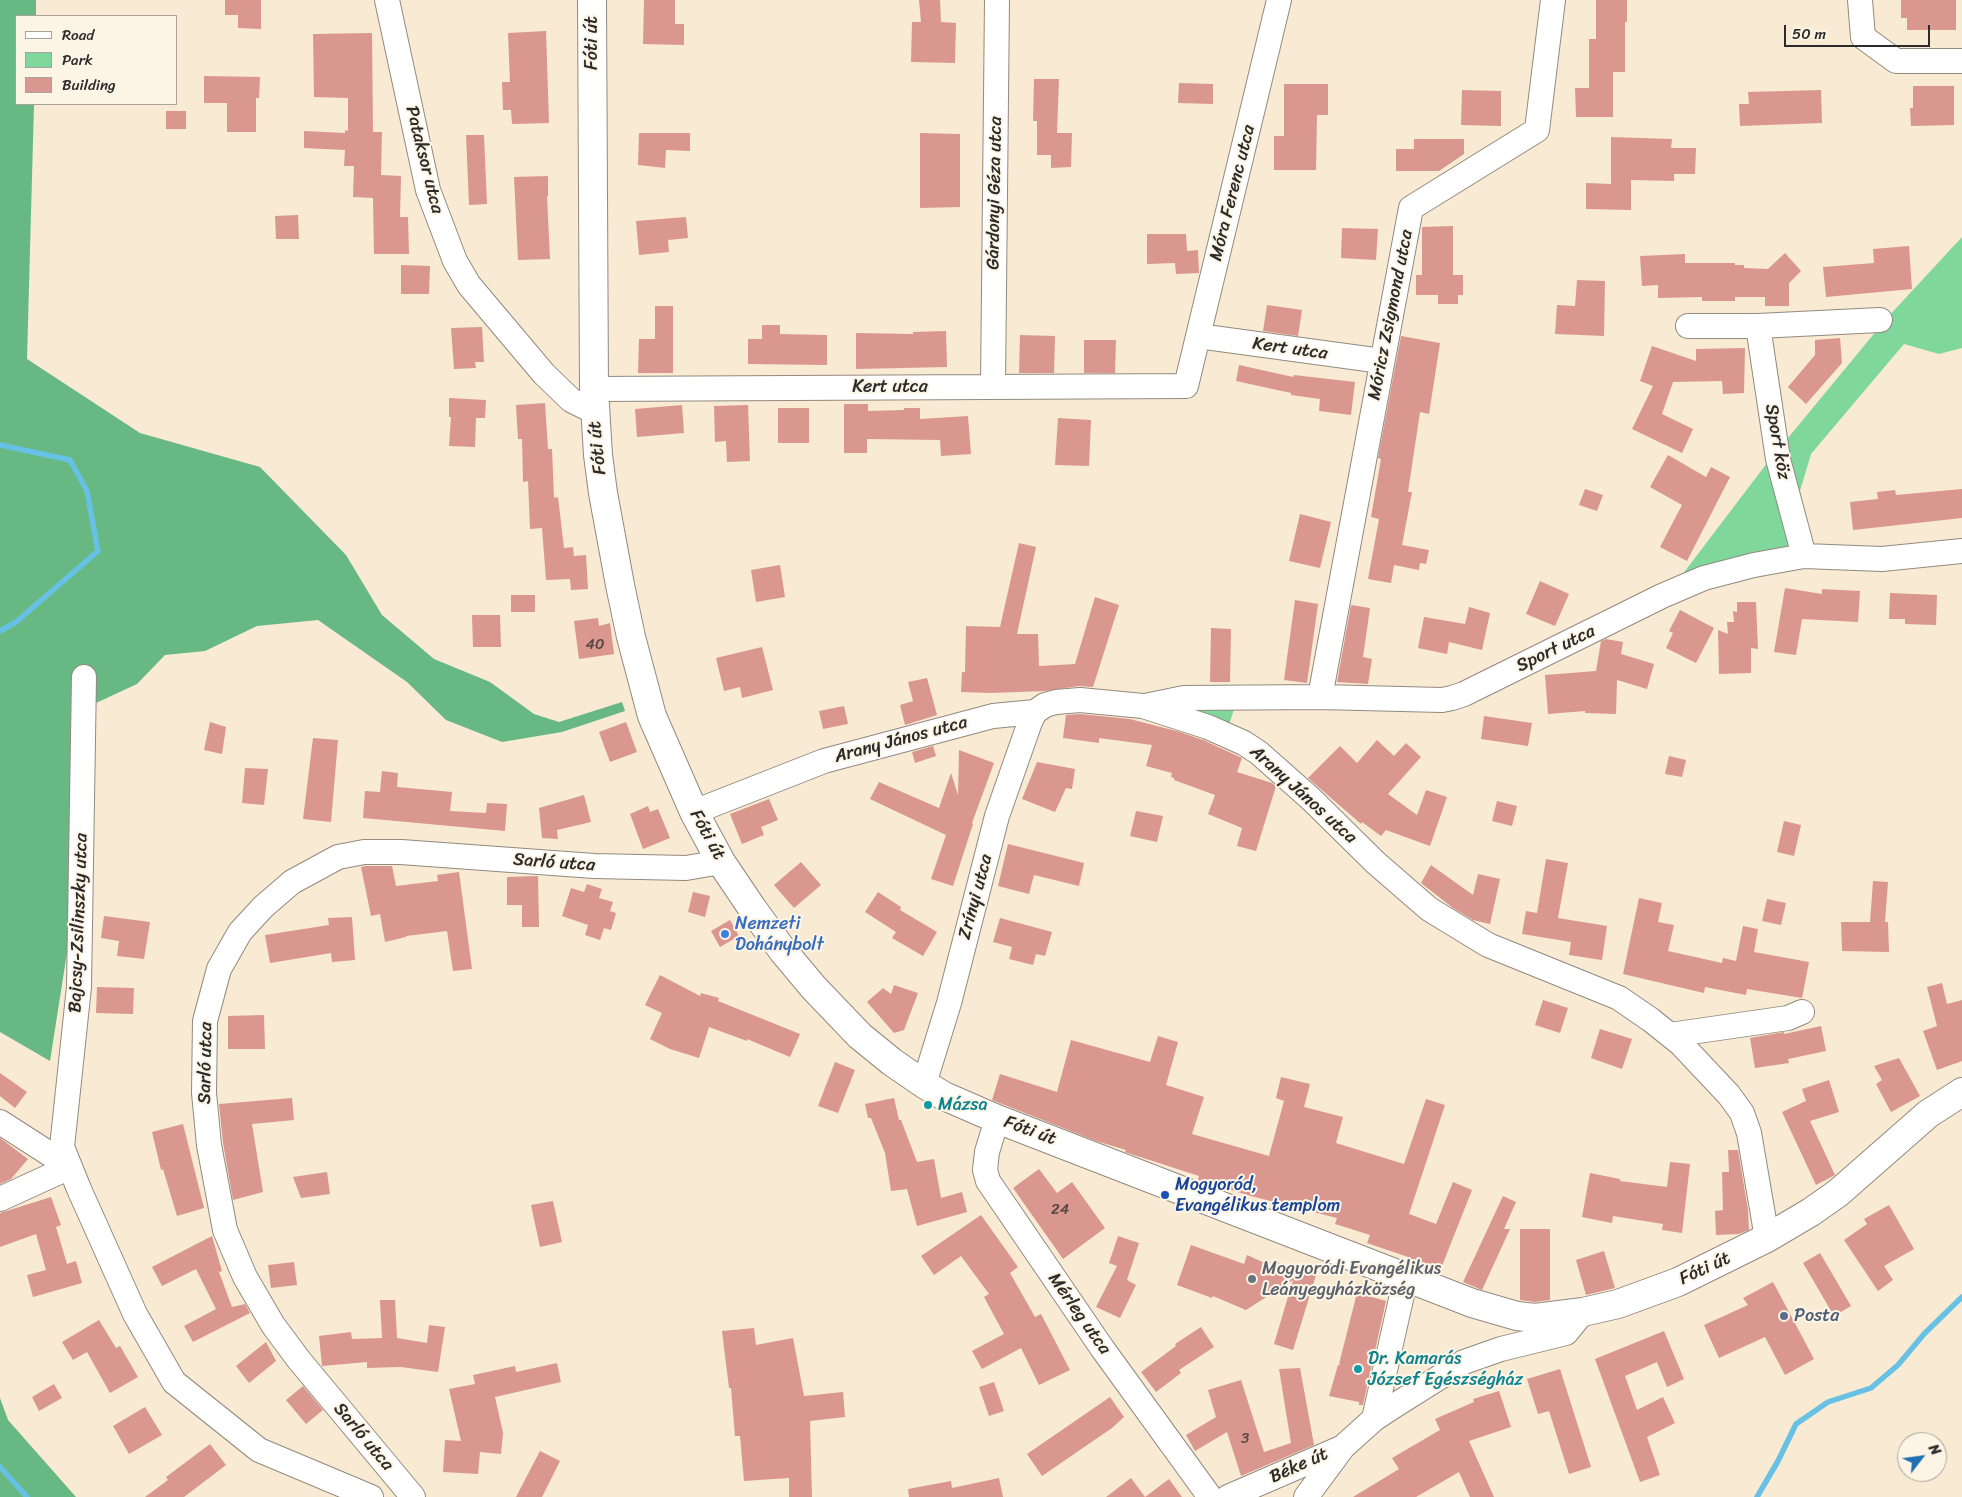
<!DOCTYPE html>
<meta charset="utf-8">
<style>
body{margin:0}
#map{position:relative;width:1962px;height:1497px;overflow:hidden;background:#f8ead3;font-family:Sriracha,sans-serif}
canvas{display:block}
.legend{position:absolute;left:15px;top:15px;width:162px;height:90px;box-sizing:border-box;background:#fcf5e5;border:1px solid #a8a49b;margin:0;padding:6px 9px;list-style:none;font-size:15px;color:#2b2b2b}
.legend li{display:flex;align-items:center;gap:10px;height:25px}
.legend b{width:25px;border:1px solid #a8a49b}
.north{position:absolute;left:1897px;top:1432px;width:50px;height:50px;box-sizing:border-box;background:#fcf5e5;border:1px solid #a8a49b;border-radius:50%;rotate:60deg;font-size:14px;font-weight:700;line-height:20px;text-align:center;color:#2b2b2b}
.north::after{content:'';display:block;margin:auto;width:18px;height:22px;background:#1f6fb2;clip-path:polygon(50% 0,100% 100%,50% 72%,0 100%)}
.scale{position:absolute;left:1784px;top:25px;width:146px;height:22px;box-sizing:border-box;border:2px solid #2b2b2b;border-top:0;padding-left:6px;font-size:15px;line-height:18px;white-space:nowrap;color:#2b2b2b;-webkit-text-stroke:4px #fcf5e5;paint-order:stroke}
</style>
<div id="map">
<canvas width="1962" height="1497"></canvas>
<ul class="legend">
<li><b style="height:6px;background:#fff"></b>Road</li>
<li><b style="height:14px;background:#80d79b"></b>Park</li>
<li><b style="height:14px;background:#da978f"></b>Building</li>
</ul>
<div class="north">N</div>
<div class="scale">50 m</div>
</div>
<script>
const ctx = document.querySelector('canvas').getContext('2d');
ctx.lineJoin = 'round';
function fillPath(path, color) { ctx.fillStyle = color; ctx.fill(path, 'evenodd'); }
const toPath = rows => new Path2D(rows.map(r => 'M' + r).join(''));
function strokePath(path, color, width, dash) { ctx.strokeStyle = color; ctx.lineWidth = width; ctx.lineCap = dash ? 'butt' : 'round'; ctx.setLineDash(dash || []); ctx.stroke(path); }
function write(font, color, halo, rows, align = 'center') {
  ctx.font = font + ' Sriracha,sans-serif'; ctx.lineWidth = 4; ctx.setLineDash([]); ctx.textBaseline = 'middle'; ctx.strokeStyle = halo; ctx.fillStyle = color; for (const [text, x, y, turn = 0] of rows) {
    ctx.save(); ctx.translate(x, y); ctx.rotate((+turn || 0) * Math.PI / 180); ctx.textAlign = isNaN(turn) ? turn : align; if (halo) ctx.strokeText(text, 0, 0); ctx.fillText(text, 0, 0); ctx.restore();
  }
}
const green = toPath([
 [1962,237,1962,348,1939,354,1904,344,1811,454,1800,491,1811,546,1682,575,1764,467,1887,318],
 [1236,703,1228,728,1162,707]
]);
const forest = toPath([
 [0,0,36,0,36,16,16,16,16,104,34,104,27,359,140,433,260,467,346,555,382,615,434,659,490,682,534,714,559,722,622,702,625,711,562,732,502,742,446,720,407,682,318,620,257,626,205,651,165,655,137,684,96,703,79,876,50,1061,0,1032],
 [0,1398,8,1420,76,1497,0,1497]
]);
const stream = toPath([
 [0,445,70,460,87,491,98,551,16,622,0,631],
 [0,1467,27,1497],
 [1757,1497,1778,1461,1796,1424,1828,1402,1871,1388,1898,1365,1924,1334,1962,1297]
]);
const building = toPath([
 [225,0,261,0,261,29,238,28,238,15,225,15],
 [644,0,675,0,675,24,684,24,684,45,643,44],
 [919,0,940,0,941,22,956,23,955,63,911,62,912,22,921,22],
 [1596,0,1627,0,1627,22,1625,22,1625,72,1613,72,1613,117,1576,117,1575,88,1589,88,1589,39,1596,39],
 [1901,0,1956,0,1956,30,1907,30,1907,18,1901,18],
 [546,31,549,123,512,124,511,110,503,110,502,82,510,82,508,33],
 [372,33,373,132,382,132,381,175,401,176,400,217,408,217,409,254,374,254,373,198,353,197,354,166,344,166,345,150,304,148,304,131,345,133,345,130,348,131,348,98,314,97,313,34],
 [204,76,260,77,259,98,256,98,256,132,227,132,227,103,204,103],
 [1034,79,1059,79,1057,133,1072,133,1071,167,1051,168,1051,155,1037,155,1037,121,1033,121],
 [1179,83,1213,84,1213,104,1178,103],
 [1284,84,1328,84,1328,115,1317,115,1316,170,1274,170,1274,136,1284,136],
 [1913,86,1954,86,1954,125,1911,126,1910,108,1913,108],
 [1462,90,1501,91,1501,126,1461,125],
 [1821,90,1822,123,1740,126,1739,104,1749,104,1748,92],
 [166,111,186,111,186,129,166,129],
 [639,133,690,133,690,151,666,150,665,168,638,165],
 [920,133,960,134,960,207,920,208],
 [466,135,484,135,487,204,469,205],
 [1611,137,1672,139,1671,148,1696,148,1695,174,1674,174,1674,181,1631,180,1631,210,1586,209,1586,183,1611,184],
 [1414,139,1464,139,1464,154,1439,171,1396,171,1396,149,1414,149],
 [548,176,548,196,547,196,550,259,518,260,514,177],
 [298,215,299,239,276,239,275,216],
 [686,217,688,238,668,240,669,252,639,255,636,221],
 [1453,226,1453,275,1463,275,1463,295,1458,295,1458,304,1438,304,1438,295,1416,295,1416,275,1422,275,1422,227],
 [1342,228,1378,229,1376,260,1341,258],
 [1147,234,1186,234,1187,251,1198,250,1199,273,1176,274,1175,263,1147,264],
 [1909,246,1912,289,1826,297,1823,267,1874,263,1873,249],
 [1785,253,1801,271,1789,283,1789,306,1765,306,1765,297,1735,297,1735,301,1702,301,1702,297,1658,298,1658,285,1642,286,1640,256,1685,254,1685,263,1735,263,1735,265,1744,265,1744,268,1768,269],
 [401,265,430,266,429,294,401,294],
 [1577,280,1605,281,1604,336,1555,334,1557,305,1575,306],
 [1267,305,1302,310,1298,336,1263,331],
 [655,306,673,306,673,373,638,373,639,339,655,339],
 [762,325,780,325,780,334,827,335,827,365,748,364,748,339,762,339],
 [482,327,484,362,475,362,476,368,454,369,451,328],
 [946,331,947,367,856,369,856,333,913,334,913,332],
 [1020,335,1055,336,1054,373,1019,373],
 [1401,336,1440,343,1429,414,1420,412,1408,492,1412,492,1402,545,1429,550,1426,564,1420,563,1419,570,1394,565,1391,583,1368,579,1379,519,1371,517,1381,459,1378,458],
 [1840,338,1842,363,1806,404,1788,387,1815,355,1815,340],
 [1084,340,1116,340,1115,373,1084,373],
 [1652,346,1696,361,1696,349,1745,348,1744,393,1723,394,1722,381,1673,382,1662,414,1693,429,1682,453,1632,429,1653,386,1640,381],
 [1239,365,1293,377,1294,375,1355,382,1351,415,1319,411,1320,399,1291,395,1291,393,1236,381],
 [449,398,486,400,485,418,476,418,475,447,449,446,451,417,449,417],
 [545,403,548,449,552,449,554,498,558,497,564,548,573,547,574,556,586,555,588,589,571,590,570,579,546,580,542,528,530,529,528,481,523,482,522,439,518,439,516,405],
 [844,404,868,404,868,411,904,410,904,408,920,408,920,419,968,416,971,454,941,456,940,440,867,439,867,453,844,453],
 [682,405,684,433,637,437,635,409],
 [748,405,750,461,727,462,726,441,715,442,714,406],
 [778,408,809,408,809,443,778,443],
 [1058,418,1091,420,1089,466,1055,465],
 [1668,455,1706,477,1711,467,1730,477,1687,561,1660,547,1682,505,1650,487],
 [1585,489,1603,495,1597,511,1579,505],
 [1962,489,1962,518,1853,530,1850,502,1878,499,1877,492,1895,490,1896,495],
 [1300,514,1331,522,1320,568,1289,561],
 [1019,543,1036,547,1017,634,1038,634,1039,666,1075,664,1095,597,1119,605,1093,687,1079,686,1045,691,991,693,961,692,962,672,965,672,966,626,1000,627],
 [780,565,785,597,756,602,751,570],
 [1540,581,1569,594,1555,626,1526,614],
 [1785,588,1822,594,1822,589,1860,591,1858,622,1802,619,1796,655,1774,652],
 [1890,593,1937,595,1936,625,1905,624,1905,619,1889,619],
 [511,595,535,595,535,612,511,612],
 [1295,600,1318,604,1307,683,1284,680],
 [1737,602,1756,602,1758,649,1751,648,1751,673,1719,674,1718,630,1728,634,1727,622,1734,622,1733,611,1737,612],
 [1351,605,1370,608,1363,657,1372,659,1368,684,1337,682],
 [1469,607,1490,613,1482,650,1449,642,1447,654,1418,648,1424,617,1465,624],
 [1680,610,1714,628,1696,663,1666,648,1673,633,1669,631],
 [472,615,500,615,501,647,473,647],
 [598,618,599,626,610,623,614,654,579,659,574,621],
 [1211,628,1231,629,1230,682,1210,682],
 [1606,639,1623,642,1621,654,1654,664,1647,689,1617,680,1616,714,1585,713,1585,711,1548,714,1545,675,1596,671,1601,641],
 [762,647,773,690,742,698,740,687,724,691,716,658],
 [927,678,937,715,905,725,900,705,913,701,908,682],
 [844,706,848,724,823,729,819,711],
 [1080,714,1130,719,1180,732,1203,740,1242,758,1237,772,1272,783,1276,786,1256,851,1237,846,1242,828,1208,814,1215,795,1174,780,1174,778,1171,777,1172,773,1146,766,1152,745,1099,738,1099,743,1063,738,1066,715],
 [1484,716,1532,723,1528,746,1481,739],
 [210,722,226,727,222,754,204,750],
 [626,722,637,752,610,762,599,732],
 [313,738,338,740,331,822,303,819],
 [1377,740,1394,756,1406,743,1421,757,1388,794,1417,815,1426,790,1447,797,1430,846,1386,830,1381,836,1362,822,1361,824,1308,778,1340,746,1357,763],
 [933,746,936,756,915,763,912,752],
 [959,750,994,763,972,823,973,824,953,886,931,879,946,835,870,799,879,782,939,808,951,773,958,795],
 [1669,756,1686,760,1682,777,1665,774],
 [1037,762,1075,769,1072,789,1066,788,1055,812,1022,799],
 [245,768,268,769,264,805,242,803],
 [382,771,398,773,397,787,452,792,450,811,486,813,487,803,507,804,505,831,363,818,365,791,380,792],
 [584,795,591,822,557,830,558,839,542,838,539,808],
 [769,799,778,820,761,827,764,835,742,844,730,814],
 [1497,801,1517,806,1512,826,1492,821],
 [648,806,650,812,658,809,670,838,643,849,630,814],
 [1136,811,1163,816,1157,842,1130,836],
 [1784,821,1801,825,1794,856,1777,852],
 [1008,844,1084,863,1079,886,1034,875,1029,894,998,886],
 [1546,859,1568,863,1558,918,1607,926,1602,960,1569,955,1571,942,1522,934,1526,911,1537,913],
 [801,862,821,885,794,908,774,885],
 [1431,865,1473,895,1478,874,1500,879,1490,924,1473,920,1453,908,1421,883],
 [365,866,392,866,396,886,438,881,437,875,459,872,472,969,453,971,447,931,406,936,406,937,385,942,380,914,371,916,361,867],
 [538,876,539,927,522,927,522,905,507,905,507,877],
 [1873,881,1888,882,1885,922,1888,922,1889,952,1842,951,1841,922,1870,922],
 [587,884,602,889,599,898,613,902,610,911,616,913,611,930,604,928,600,940,585,935,588,925,562,916,571,888,584,892],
 [693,892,710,896,705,917,688,912],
 [878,892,901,907,900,910,937,932,923,956,892,938,896,932,865,912],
 [1639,898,1662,903,1658,922,1674,925,1668,951,1722,963,1723,958,1736,961,1743,926,1758,929,1754,952,1809,962,1802,998,1747,989,1746,995,1705,987,1704,993,1623,974],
 [1767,899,1786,903,1781,925,1762,921],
 [104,916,150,922,144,959,117,956,119,941,101,938],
 [352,917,355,960,332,962,331,953,270,963,265,935,329,925,328,918],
 [1000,918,1052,932,1045,956,1036,954,1033,965,1009,959,1012,947,993,942],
 [730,920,739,936,720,947,711,931],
 [660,975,700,996,701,993,719,998,718,1001,800,1034,790,1057,747,1039,747,1041,709,1027,699,1058,670,1049,650,1039,662,1013,645,1005],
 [1942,983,1947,1004,1962,1000,1962,1061,1937,1070,1923,1031,1937,1026,1927,987],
 [894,985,918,993,904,1030,894,1033,867,1002,883,988,891,994],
 [97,987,134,988,133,1014,96,1013],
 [1543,1000,1568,1008,1560,1033,1535,1025],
 [264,1015,265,1049,228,1049,228,1016],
 [1821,1026,1826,1051,1788,1059,1789,1063,1755,1068,1750,1038,1784,1032,1784,1034],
 [1600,1029,1632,1039,1622,1069,1591,1058],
 [1158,1036,1178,1042,1166,1085,1204,1097,1192,1134,1269,1156,1284,1101,1276,1098,1281,1077,1310,1084,1304,1107,1343,1117,1336,1143,1404,1164,1426,1099,1445,1105,1409,1214,1436,1224,1453,1182,1472,1190,1440,1271,1410,1259,1411,1258,1367,1243,1370,1235,1335,1224,1337,1218,1251,1196,1198,1180,1199,1176,1134,1155,1125,1152,1126,1150,1096,1141,992,1100,1000,1074,1057,1092,1071,1040,1150,1062],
 [1899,1058,1920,1096,1891,1112,1876,1084,1882,1080,1874,1066],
 [835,1062,855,1070,838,1113,818,1106],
 [0,1073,27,1092,15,1108,0,1096],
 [1829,1080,1839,1112,1810,1121,1835,1175,1816,1185,1782,1112,1806,1101,1802,1089],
 [292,1098,294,1120,252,1124,263,1192,233,1200,223,1143,219,1104],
 [894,1098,899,1120,901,1120,917,1162,934,1159,941,1198,962,1192,967,1212,917,1226,907,1189,891,1191,885,1153,871,1118,868,1118,865,1104],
 [183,1124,204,1208,177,1216,163,1169,161,1170,152,1132],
 [0,1138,28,1159,11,1179,0,1184],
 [1728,1150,1738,1150,1748,1210,1749,1230,1739,1234,1716,1235,1715,1211,1723,1210,1722,1172,1729,1172],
 [1670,1162,1690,1164,1682,1233,1662,1230,1663,1224,1613,1216,1612,1223,1582,1217,1590,1173,1620,1179,1620,1181,1667,1187],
 [1039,1169,1057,1193,1072,1182,1105,1228,1063,1259,1013,1188],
 [327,1172,330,1194,301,1198,293,1177],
 [1503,1196,1516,1202,1504,1229,1510,1229,1482,1290,1463,1282],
 [51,1197,61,1225,56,1227,67,1264,76,1261,82,1283,33,1297,27,1275,46,1270,36,1234,0,1247,0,1213],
 [553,1201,562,1242,540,1247,531,1205],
 [1889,1205,1914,1249,1884,1266,1893,1280,1878,1291,1844,1240,1867,1224,1864,1219],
 [981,1215,1018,1267,1010,1273,1035,1317,1041,1314,1070,1370,1039,1385,1021,1348,982,1369,972,1351,1004,1334,984,1297,989,1294,961,1256,934,1275,921,1256],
 [1520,1229,1550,1229,1550,1300,1535,1302,1520,1300],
 [212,1236,222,1271,219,1272,232,1307,245,1304,250,1313,193,1342,184,1326,216,1309,196,1269,162,1286,152,1267],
 [1118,1236,1139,1243,1127,1280,1136,1285,1120,1318,1096,1307,1117,1266,1109,1263],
 [1191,1245,1244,1264,1247,1255,1276,1268,1278,1263,1316,1275,1293,1350,1274,1344,1293,1280,1246,1310,1213,1296,1212,1298,1177,1285],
 [1604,1251,1615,1288,1586,1295,1576,1260],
 [1820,1253,1851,1306,1834,1316,1803,1263],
 [294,1262,297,1285,271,1288,268,1265],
 [1773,1282,1814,1359,1785,1375,1765,1337,1719,1358,1704,1325,1748,1305,1743,1298],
 [1357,1293,1386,1301,1363,1405,1359,1405,1359,1402,1329,1396,1338,1365,1341,1365,1339,1364],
 [380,1300,395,1300,397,1338,427,1343,429,1325,445,1327,438,1372,401,1367,367,1368,367,1362,322,1366,319,1336,351,1332,352,1339,382,1338],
 [99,1320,116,1348,120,1346,138,1377,110,1393,87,1352,73,1360,62,1342],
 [1201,1327,1214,1347,1179,1370,1181,1373,1156,1392,1141,1372,1176,1346,1175,1344],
 [754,1328,756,1345,793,1338,804,1396,843,1392,845,1417,810,1421,812,1497,789,1497,789,1478,744,1481,740,1436,735,1436,731,1388,729,1388,722,1331],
 [1664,1331,1684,1379,1667,1387,1657,1362,1625,1376,1637,1410,1663,1397,1675,1423,1647,1437,1660,1475,1640,1482,1595,1359],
 [266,1342,276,1361,249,1383,236,1366],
 [557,1363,561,1382,495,1397,503,1433,501,1454,480,1452,478,1474,443,1472,445,1440,461,1441,449,1389,475,1384,473,1375,515,1366,516,1372],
 [1300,1368,1314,1445,1241,1476,1227,1432,1195,1451,1186,1435,1216,1417,1208,1390,1241,1380,1264,1452,1291,1443,1279,1369],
 [1560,1369,1591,1467,1569,1474,1549,1411,1538,1414,1527,1379],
 [994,1382,1004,1411,989,1416,979,1387],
 [54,1384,62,1398,39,1411,32,1397],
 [303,1386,323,1410,306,1424,286,1400],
 [1499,1391,1511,1427,1469,1441,1494,1497,1470,1497,1459,1472,1416,1497,1353,1497,1399,1469,1392,1458,1440,1430,1435,1419,1474,1402,1473,1399],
 [1110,1397,1124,1417,1112,1428,1042,1476,1027,1454],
 [145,1407,162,1435,129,1454,113,1426],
 [210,1444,226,1465,184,1497,145,1497,168,1480,166,1477],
 [540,1451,560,1461,542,1497,516,1497],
 [999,1478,1003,1497,909,1497,908,1489,951,1481,952,1488],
 [1131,1478,1145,1497,1169,1479,1182,1497,1106,1497]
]);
const minor = toPath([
 [387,0,428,190,455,261,469,285,544,374,571,400,595,412],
 [1860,0,1863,37,1896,61,1962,61],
 [1688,326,1758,326],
 [1198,336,1382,361],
 [993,386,997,0],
 [594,389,1186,386,1279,0],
 [1804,556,1778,459,1758,326,1880,320],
 [84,677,79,987,62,1147,79,1189,135,1314,174,1382,259,1450,371,1497],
 [1320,697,1411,208,1537,130,1553,0],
 [1145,706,1184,698,1320,697,1442,700,1452,698,1464,694,1662,596,1704,578,1754,565,1804,556,1882,559,1962,551],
 [694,812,824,761,993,716,1035,712,1045,705,1056,702,1080,700,1143,706,1208,727,1244,743,1259,753,1311,799,1376,863,1429,909,1488,945,1619,998,1651,1020,1681,1044,1729,1095,1742,1113,1749,1133,1767,1238],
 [1670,1035,1788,1018,1802,1012],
 [924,1084,949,1003,997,816,1030,722,1035,712],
 [997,1119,987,1152,985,1170,988,1181,1102,1348,1210,1497],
 [0,1122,70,1167],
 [0,1199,70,1167],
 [1374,1419,1406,1277],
 [413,1497,299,1360,273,1325,245,1277,225,1230,209,1145,204,1093,205,1021,219,969,240,932,263,907,292,882,338,857,364,852,401,852,594,866,686,868,721,862],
 [1228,1497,1341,1448],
 [1306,1497,1343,1447,1374,1419,1397,1404,1464,1362,1501,1349,1566,1333,1583,1312]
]);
const major = toPath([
 [592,0,594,389,598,455,603,493,620,585,631,637,652,716,694,812,721,862,752,908,783,951,814,988,860,1036,892,1062,924,1084,944,1096,997,1119,1472,1303,1517,1316,1535,1318,1583,1312,1618,1304,1678,1282,1767,1238,1811,1212,1838,1193,1928,1114,1962,1092]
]);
const markers = [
 [725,934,5,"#3f7fe0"],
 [928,1105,5,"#0f9aa8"],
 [1165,1195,5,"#1a4fb4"],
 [1252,1279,5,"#6b7280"],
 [1784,1316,5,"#5c6f8a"],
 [1358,1369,5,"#0f9aa8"]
];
const numberNames = [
 ["40",595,645],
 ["24",1060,1210],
 ["3",1245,1439]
];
const streetNames = [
 ["Fóti út",592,43,-90],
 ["Pataksor utca",424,160,76],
 ["Gárdonyi Géza utca",995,193,-89],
 ["Móra Ferenc utca",1233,193,-76],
 ["Móricz Zsigmond utca",1391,315,-79],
 ["Kert utca",1290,349,8],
 ["Kert utca",890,387],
 ["Sport köz",1777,442,80],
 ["Fóti út",598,448,-96],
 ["Sport utca",1556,649,-26],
 ["Arany János utca",901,740,-15],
 ["Arany János utca",1303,795,42],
 ["Fóti út",707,835,61],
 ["Sarló utca",554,863,4],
 ["Zrínyi utca",976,897,-75],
 ["Bajcsy-Zsilinszky utca",79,923,-88],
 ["Sarló utca",206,1063,-89],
 ["Fóti út",1030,1131,20],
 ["Fóti út",1705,1269,-25],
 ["Mérleg utca",1079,1314,55],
 ["Sarló utca",363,1437,50],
 ["Béke út",1299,1466,-24]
];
const shopNames = [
 ["Nemzeti",735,924],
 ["Dohánybolt",735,945]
];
const cultureNames = [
 ["Mázsa",938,1105],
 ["Dr. Kamarás",1368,1359],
 ["József Egészségház",1368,1380]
];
const transitNames = [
 ["Mogyoród,",1175,1185],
 ["Evangélikus templom",1175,1206]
];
const worshipNames = [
 ["Mogyoródi Evangélikus",1262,1269],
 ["Leányegyházközség",1262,1290]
];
const serviceNames = [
 ["Posta",1794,1316]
];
fillPath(green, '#80d79b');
fillPath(forest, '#68b883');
strokePath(stream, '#66c1e4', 5.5);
fillPath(building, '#da978f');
strokePath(minor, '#928a7f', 26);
strokePath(major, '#928a7f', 30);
strokePath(minor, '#fff', 24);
strokePath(major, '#fff', 28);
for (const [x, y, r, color] of markers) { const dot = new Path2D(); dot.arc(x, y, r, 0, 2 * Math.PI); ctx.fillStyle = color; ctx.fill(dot); strokePath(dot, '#fcf5e5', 2); }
write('15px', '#574644', null, numberNames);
write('18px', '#2b2b2b', '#fcf5e5', streetNames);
write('18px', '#366cbe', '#fcf5e5', shopNames, 'left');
write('18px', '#0d838f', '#fcf5e5', cultureNames, 'left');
write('18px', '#164399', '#fcf5e5', transitNames, 'left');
write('18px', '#5b616d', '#fcf5e5', worshipNames, 'left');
write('18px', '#4e5e75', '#fcf5e5', serviceNames, 'left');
</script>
